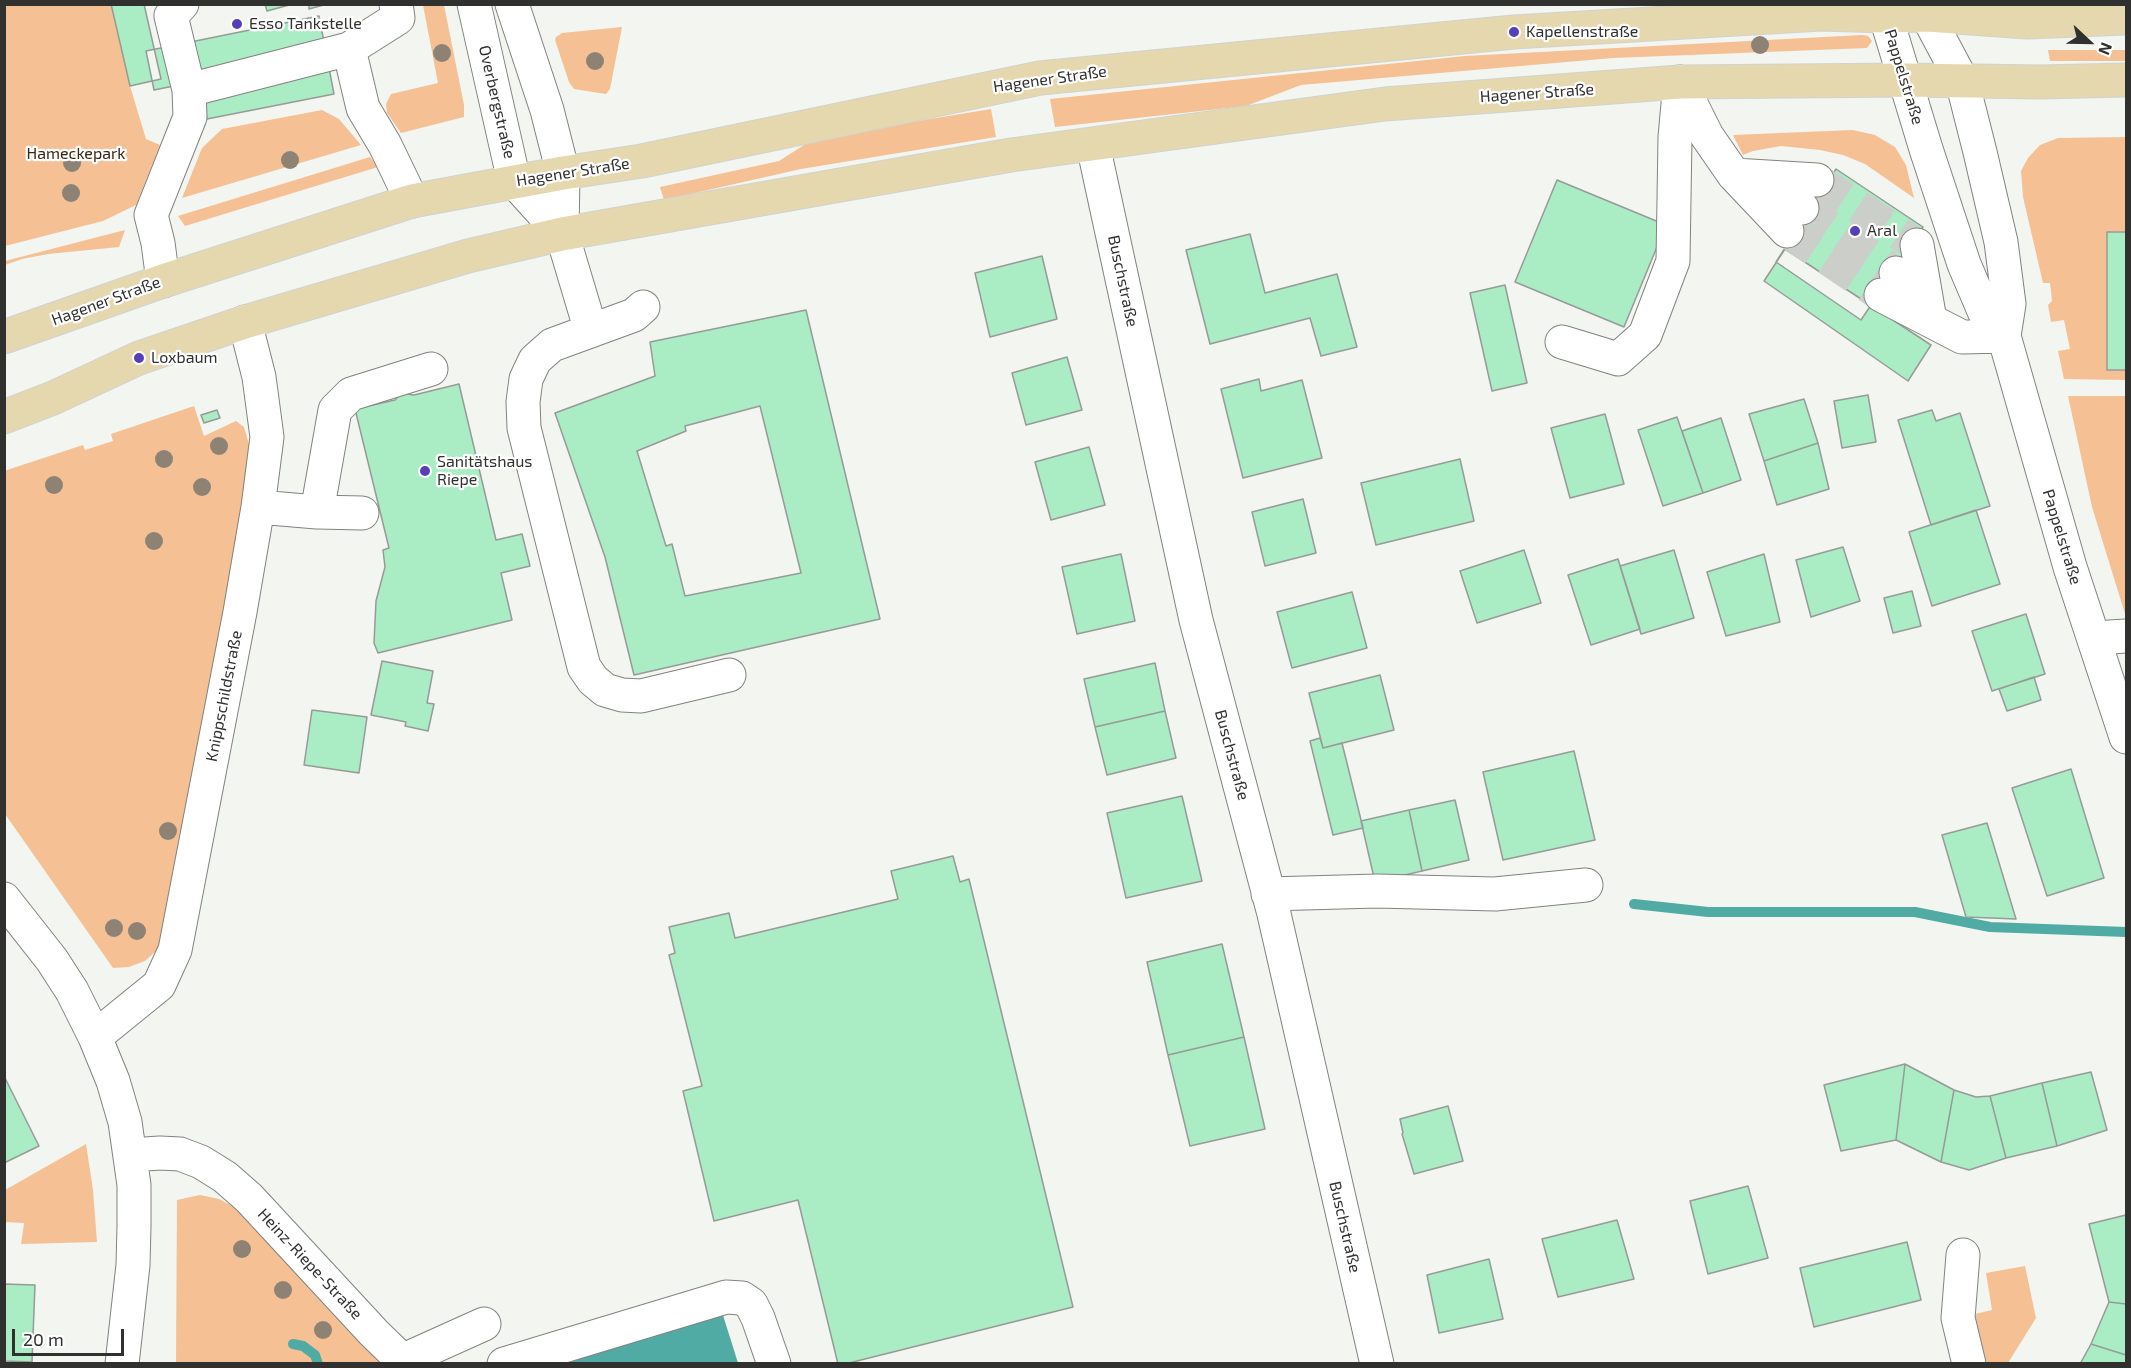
<!DOCTYPE html>
<meta charset="utf-8">
<style>
body{margin:0}
#map{position:relative;width:2131px;height:1368px;overflow:hidden;background:#f3f5f0;font-family:"Exo 2",sans-serif}
canvas{display:block}
.frame{position:absolute;inset:0;border:6px solid #30312f;pointer-events:none}
.north{position:absolute;left:2059px;top:12px;width:60px;height:60px;-webkit-text-stroke:4px #fff;paint-order:stroke;rotate:112deg;font-size:16px;font-weight:700;line-height:24px;text-align:center;color:#30312f}
.north::after{content:'';display:block;margin:auto;width:21px;height:27px;background:#30312f;clip-path:polygon(50% 0,100% 100%,50% 72%,0 100%)}
.scale{position:absolute;left:12px;top:1329px;width:112px;height:27px;box-sizing:border-box;border:3px solid #30312f;border-top:0;padding-left:8px;font-size:18px;line-height:21px;white-space:nowrap;color:#30312f;-webkit-text-stroke:4px #fff;paint-order:stroke}
</style>
<div id="map">
<canvas width="2131" height="1368"></canvas>
<div class="frame"></div>
<div class="north">N</div>
<div class="scale">20 m</div>
</div>
<script>
const ctx = document.querySelector('canvas').getContext('2d');
ctx.lineJoin = 'round';
function fillPath(path, color) { ctx.fillStyle = color; ctx.fill(path, 'evenodd'); }
const toPath = rows => new Path2D(rows.map(r => 'M' + r).join(''));
function strokePath(path, color, width, dash) { ctx.strokeStyle = color; ctx.lineWidth = width; ctx.lineCap = dash ? 'butt' : 'round'; ctx.setLineDash(dash || []); ctx.stroke(path); }
function write(font, color, halo, rows, align = 'center') {
  ctx.font = font + ' "Exo 2",sans-serif'; ctx.lineWidth = 4.5; ctx.setLineDash([]); ctx.textBaseline = 'middle'; ctx.strokeStyle = halo; ctx.fillStyle = color; for (const [text, x, y, turn = 0] of rows) {
    ctx.save(); ctx.translate(x, y); ctx.rotate((+turn || 0) * Math.PI / 180); ctx.textAlign = isNaN(turn) ? turn : align; if (halo) ctx.strokeText(text, 0, 0); ctx.fillText(text, 0, 0); ctx.restore();
  }
}
const green = toPath([
 [4,5,111,5,130,86,146,139,160,145,136,205,103,221,5,246],
 [423,5,444,5,464,105,464,117,401,133,387,113,386,104,391,94,438,83],
 [622,27,610,89,606,94,574,89,569,82,555,40,556,37,562,33],
 [1862,35,1868,36,1872,41,1867,48,1613,58,1301,85,1246,106,1055,127,1050,99,1465,56],
 [2048,50,2126,50,2126,61,2050,61],
 [991,109,996,137,801,169,664,200,660,187,779,161,815,138],
 [322,110,339,119,361,145,182,198,202,148,222,129],
 [1853,130,1875,135,1895,147,1906,165,1914,198,1865,164,1843,155,1820,150,1781,146,1753,151,1743,155,1733,135],
 [2126,137,2126,380,2064,379,2058,351,2070,349,2064,320,2051,322,2048,305,2052,301,2051,291,2050,283,2043,283,2023,197,2021,171,2028,158,2040,145,2058,138],
 [370,157,378,167,185,226,178,216],
 [125,230,119,247,48,254,22,259,5,265,5,261],
 [2068,396,2126,396,2126,617,2092,507],
 [194,406,204,436,236,421,244,427,251,451,167,936,157,950,145,961,129,967,113,968,5,814,4,471,83,445,85,450,113,441,111,434],
 [86,1144,93,1190,97,1242,21,1244,24,1223,5,1222,5,1190],
 [200,1195,219,1199,238,1209,382,1363,176,1364,177,1200],
 [2025,1266,2036,1318,2008,1363,1973,1363,1958,1318,1992,1310,1986,1273]
]);
const water = toPath([
 [722,1312,738,1363,564,1364]
]);
const stream = toPath([
 [1634,904,1708,912,1915,912,1990,927,2126,932],
 [293,1344,303,1346,315,1355,318,1364]
]);
const building = toPath([
 [111,4,144,4,161,79,130,86,111,4],
 [265,4,293,4,267,11,265,4],
 [309,4,327,4,309,9,309,4],
 [319,16,334,94,207,119,199,81,154,90,146,51,319,16],
 [1836,169,1923,227,1861,320,1776,262,1836,169],
 [1557,180,1666,225,1624,327,1515,282,1557,180],
 [2107,232,2126,232,2126,370,2107,370,2107,232],
 [1250,234,1265,293,1337,274,1357,347,1321,356,1310,318,1210,344,1186,250,1250,234],
 [1785,249,1931,345,1908,381,1764,281,1785,249],
 [1042,256,1057,319,990,337,975,273,1042,256],
 [1505,285,1527,383,1492,391,1470,293,1505,285],
 [806,310,880,619,634,675,605,557,555,413,655,376,650,342,806,310],
 [760,406,801,573,685,596,672,544,666,546,637,451,686,431,685,426,760,406],
 [1067,357,1082,410,1026,425,1012,373,1067,357],
 [1259,379,1261,391,1302,380,1322,458,1243,478,1221,389,1259,379],
 [459,384,496,540,522,534,530,566,501,573,512,620,378,653,374,643,376,601,385,567,383,550,389,548,355,409,395,400,401,393,414,395,459,384],
 [1868,395,1876,442,1842,448,1834,401,1868,395],
 [1804,399,1818,443,1764,461,1749,414,1804,399],
 [217,410,220,418,204,423,201,415,217,410],
 [1932,410,1936,421,1960,413,1990,506,1931,525,1898,420,1932,410],
 [1605,414,1624,484,1570,498,1551,428,1605,414],
 [1677,417,1703,493,1663,506,1638,430,1677,417],
 [1721,418,1741,480,1703,493,1682,431,1721,418],
 [1818,443,1829,489,1777,505,1764,461,1818,443],
 [1089,447,1105,505,1051,520,1035,462,1089,447],
 [1460,459,1474,521,1376,545,1361,483,1460,459],
 [1303,499,1316,553,1265,566,1252,512,1303,499],
 [1976,510,2000,584,1932,606,1909,532,1976,510],
 [1843,547,1860,601,1811,617,1796,560,1843,547],
 [1524,550,1541,603,1477,623,1460,571,1524,550],
 [1674,550,1694,618,1641,634,1620,566,1674,550],
 [1121,554,1135,621,1077,634,1062,567,1121,554],
 [1764,554,1780,622,1726,636,1707,572,1764,554],
 [1618,559,1640,629,1591,645,1568,575,1618,559],
 [1912,591,1921,626,1893,633,1884,598,1912,591],
 [1352,592,1367,648,1292,668,1277,612,1352,592],
 [2026,614,2045,674,1992,691,1972,631,2026,614],
 [382,661,433,671,427,703,434,704,428,731,405,726,406,722,371,715,382,661],
 [1155,663,1165,711,1095,727,1084,679,1155,663],
 [1380,675,1394,730,1323,748,1309,693,1380,675],
 [2034,677,2041,700,2007,711,1999,689,2034,677],
 [312,710,367,717,359,773,304,765,312,710],
 [1165,711,1176,758,1107,775,1095,727,1165,711],
 [1320,738,1323,748,1342,743,1363,828,1333,835,1310,741,1320,738],
 [1574,751,1595,840,1503,860,1483,772,1574,751],
 [2071,769,2104,878,2047,896,2012,788,2071,769],
 [1182,796,1202,881,1126,898,1107,813,1182,796],
 [1455,800,1469,860,1422,871,1409,810,1455,800],
 [1409,810,1422,871,1375,882,1361,821,1409,810],
 [1987,823,2016,919,1966,917,1942,835,1987,823],
 [953,856,960,882,969,879,1073,1307,845,1364,838,1364,798,1200,714,1221,683,1091,702,1086,669,955,675,953,669,927,729,913,735,938,898,899,891,871,953,856],
 [1222,944,1244,1037,1168,1055,1147,962,1222,944],
 [1244,1037,1265,1129,1190,1146,1168,1055,1244,1037],
 [1905,1064,1954,1090,1941,1162,1896,1140,1905,1064],
 [1905,1064,1896,1140,1841,1151,1824,1085,1905,1064],
 [2091,1072,2107,1130,2057,1146,2042,1083,2091,1072],
 [4,1076,39,1146,4,1163,4,1076],
 [2042,1083,2057,1146,2006,1158,1990,1096,2042,1083],
 [1954,1090,1976,1097,1990,1096,2006,1158,1969,1170,1941,1162,1954,1090],
 [1448,1106,1463,1161,1414,1174,1402,1134,1403,1133,1400,1119,1448,1106],
 [1748,1186,1768,1258,1708,1274,1690,1201,1748,1186],
 [2126,1215,2126,1304,2109,1302,2089,1224,2126,1215],
 [1617,1220,1634,1279,1558,1297,1542,1239,1617,1220],
 [1907,1242,1921,1300,1814,1327,1800,1268,1907,1242],
 [1489,1259,1503,1319,1439,1333,1427,1275,1489,1259],
 [4,1284,35,1285,32,1362,4,1361,4,1284],
 [2109,1302,2126,1304,2126,1355,2091,1344,2109,1302],
 [2091,1344,2126,1355,2126,1364,2080,1364,2091,1344]
]);
const minorTunnel = toPath([
 [1817,180,1917,245],
 [1802,208,1896,273],
 [1787,231,1881,295]
]);
const minor = toPath([
 [182,4,171,16,189,90],
 [474,4,514,181,562,234],
 [512,4,547,110,563,173,562,234,591,331],
 [1882,4,1926,149,1964,264,1984,311,2004,336,2070,567,2126,737],
 [1924,4,1927,15,1962,81,1980,152,2001,242,2009,304,2004,336],
 [349,49,363,108,385,145,412,201],
 [1680,82,1707,136,1734,175,1787,231],
 [1093,145,1196,620,1274,914,1377,1364],
 [1734,175,1817,180],
 [1755,185,1802,208],
 [1917,245,1930,320],
 [1896,273,1915,312],
 [163,281,158,243,151,215,190,117,189,90,349,49,398,18,396,4],
 [1881,295,1962,337,2004,336],
 [643,307,634,315,552,345,535,360,526,379,523,402,524,428,584,667,593,680,605,690,622,695,641,696,729,675],
 [1562,342,1618,359,1645,335,1673,261,1675,137,1680,82],
 [258,507,317,512,335,410,351,394,431,369],
 [317,512,362,513],
 [2094,638,2126,636],
 [1268,894,1377,891,1495,894,1586,885],
 [4,899,52,960,72,991,95,1037,113,1081,125,1122,134,1185,134,1226,133,1265,122,1364],
 [95,1037,159,985,175,950,240,612,258,507,267,437,259,377,245,322],
 [130,1155,160,1153,180,1154,201,1162,225,1177,249,1198,374,1333,406,1364],
 [1963,1255,1958,1318,1969,1364],
 [404,1360,484,1324],
 [504,1364,726,1297,742,1298,751,1304,758,1318,774,1364]
]);
const major = toPath([
 [4,337,163,281,412,201,563,173,642,161,1040,78,1514,32,1821,14,1886,16,1927,15,2028,22,2126,18],
 [4,417,53,398,139,358,245,322,468,256,562,234,1011,155,1385,104,1680,82,1905,80,2041,82,2126,80]
]);
const trees = [
 [1760,45],
 [442,53],
 [595,61],
 [290,160],
 [72,163],
 [71,193],
 [219,446],
 [164,459],
 [54,485],
 [202,487],
 [154,541],
 [168,831],
 [114,928],
 [137,931],
 [242,1249],
 [283,1290],
 [323,1330]
];
const markers = [
 [237,24,6,"#5640b8"],
 [1514,32,6,"#5640b8"],
 [1855,231,6,"#5640b8"],
 [139,358,6,"#5640b8"],
 [425,471,6,"#5640b8"]
];
const poiNames = [
 ["Esso Tankstelle",249,24],
 ["Kapellenstraße",1526,32],
 ["Aral",1867,231],
 ["Loxbaum",151,358],
 ["Sanitätshaus",437,462],
 ["Riepe",437,480]
];
const streetNames = [
 ["Pappelstraße",1904,77,73],
 ["Hagener Straße",1050,79,-8],
 ["Hagener Straße",1537,93,-4],
 ["Overbergstraße",497,102,77],
 ["Hagener Straße",573,172,-9],
 ["Buschstraße",1123,281,78],
 ["Hagener Straße",106,301,-20],
 ["Pappelstraße",2062,537,73],
 ["Knippschildstraße",224,696,-79],
 ["Buschstraße",1232,755,75],
 ["Buschstraße",1345,1227,77],
 ["Heinz-Riepe-Straße",310,1264,47]
];
const parkNames = [
 ["Hameckepark",76,154]
];
fillPath(green, '#f4c094');
fillPath(water, '#50aba5');
strokePath(stream, '#50aba5', 10);
fillPath(building, '#aaecc4');
strokePath(building, '#969b98', 1.5);
strokePath(minorTunnel, '#cccec9', 33, [33, 16]);
strokePath(minor, '#81837f', 35);
strokePath(major, '#d1d2d1', 35);
strokePath(minor, '#fff', 33);
strokePath(major, '#e5d8ae', 33);
ctx.fillStyle = '#8e8275';
for (const [x, y] of trees) { ctx.beginPath(); ctx.arc(x, y, 9, 0, 2 * Math.PI); ctx.fill(); }
for (const [x, y, r, color] of markers) { const dot = new Path2D(); dot.arc(x, y, r, 0, 2 * Math.PI); ctx.fillStyle = color; ctx.fill(dot); strokePath(dot, '#fff', 2); }
write('16px', '#30312f', '#fff', poiNames, 'left');
write('16px', '#30312f', '#fff', streetNames);
write('16px', '#3b2410', '#fff', parkNames);
</script>
